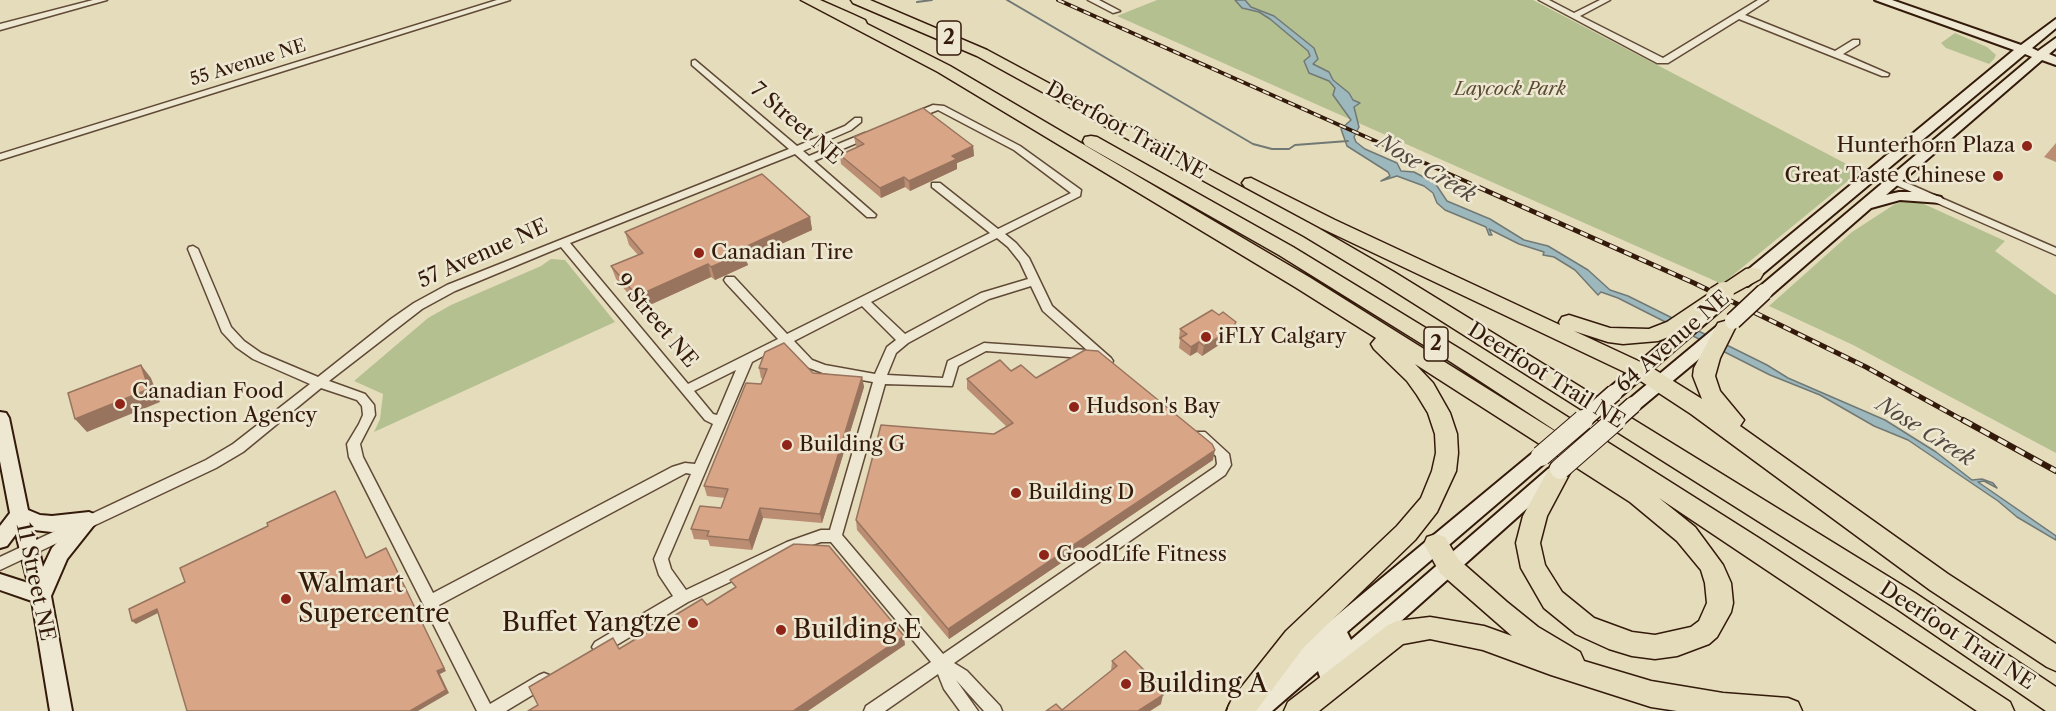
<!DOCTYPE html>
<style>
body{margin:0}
canvas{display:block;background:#e5dcbc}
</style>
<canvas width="2056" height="711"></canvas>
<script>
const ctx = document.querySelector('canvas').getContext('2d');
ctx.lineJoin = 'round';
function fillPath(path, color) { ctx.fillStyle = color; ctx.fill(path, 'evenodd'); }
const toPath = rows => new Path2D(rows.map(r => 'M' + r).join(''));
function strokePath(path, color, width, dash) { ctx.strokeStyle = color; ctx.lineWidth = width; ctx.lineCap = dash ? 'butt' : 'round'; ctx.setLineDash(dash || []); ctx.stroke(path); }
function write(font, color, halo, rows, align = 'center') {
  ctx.font = font + ' "Libre Caslon Text",serif'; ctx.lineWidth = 5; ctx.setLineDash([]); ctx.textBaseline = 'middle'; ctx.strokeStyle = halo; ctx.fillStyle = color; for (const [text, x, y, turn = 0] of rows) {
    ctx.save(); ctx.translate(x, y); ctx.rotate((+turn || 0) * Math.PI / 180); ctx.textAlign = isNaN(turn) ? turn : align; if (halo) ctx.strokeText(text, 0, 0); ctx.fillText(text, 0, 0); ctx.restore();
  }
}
const green = toPath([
 [1157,0,1533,0,1860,171,1722,284,1117,16],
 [1955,33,1987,47,1996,55,1994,59,1989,64,1946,48,1941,43],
 [1913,199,2005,241,1995,251,2056,295,2056,453,1853,345,1769,306,1852,232,1895,204],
 [551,259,565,260,615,322,374,432,380,419,383,394,354,381,428,318,451,305,541,266]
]);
const water = toPath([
 [1235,0,1245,0,1251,7,1274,16,1314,48,1318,59,1313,64,1329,72,1333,80,1349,93,1353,100,1360,103,1354,107,1359,127,1354,137,1356,142,1365,149,1397,163,1401,171,1414,172,1435,183,1447,201,1490,219,1524,240,1548,246,1588,270,1610,290,1628,296,1767,365,1788,378,1885,420,1936,452,1972,480,1982,479,1993,483,1997,488,1984,481,1978,482,2056,536,2056,540,2017,517,1998,501,1908,440,1874,426,1820,395,1770,375,1618,298,1601,292,1598,295,1575,270,1554,257,1543,255,1544,252,1519,244,1489,229,1492,235,1489,235,1486,227,1445,210,1437,203,1433,193,1424,186,1397,176,1381,181,1390,176,1388,172,1347,146,1341,129,1351,120,1333,95,1335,88,1329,81,1309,73,1304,61,1310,56,1308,51,1270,19,1259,12,1242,8,1235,0]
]);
const stream = toPath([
 [1007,0,1253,144,1272,149,1289,149,1295,145,1348,141],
 [917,2,932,0]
]);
const street = toPath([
 [93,0,107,0,0,30,0,24,93,0],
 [497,0,510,0,0,160,0,154,497,0],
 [1088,0,1099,0,1120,11,1113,13,1088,0],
 [1539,0,1549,0,1574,13,1600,0,1610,0,1580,16,1663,58,1758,0,1768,0,1745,15,1835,51,1853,40,1859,40,1859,44,1843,54,1889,74,1888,76,1882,76,1739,19,1668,63,1657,63,1539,0],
 [695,60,797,146,845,126,855,118,861,118,861,122,851,130,803,151,809,156,865,133,871,133,871,137,814,161,876,215,875,217,867,217,795,154,570,243,688,384,778,339,726,283,724,280,726,277,734,277,787,334,990,233,932,187,932,183,940,183,998,229,1071,193,1014,150,938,110,912,120,909,119,909,115,933,105,944,106,1020,146,1081,190,1080,196,1005,234,1016,243,1029,258,1052,306,1111,358,1113,361,1111,364,1103,364,1097,359,986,351,958,366,952,386,885,384,842,535,943,654,1215,467,1217,464,1216,456,1195,438,1194,435,1195,432,1205,432,1229,454,1231,465,1225,475,954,663,967,671,1000,706,1002,711,984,711,956,680,978,711,960,711,944,689,938,674,885,711,864,711,866,706,931,662,831,542,821,542,797,550,688,602,605,652,600,654,595,652,592,647,595,642,673,596,659,575,654,559,691,474,686,473,439,605,490,704,539,675,544,673,549,675,552,680,549,685,506,711,477,711,349,457,347,444,359,424,363,415,362,406,357,400,321,388,243,452,216,468,0,570,0,557,206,460,233,444,310,384,253,359,236,347,222,332,188,249,189,247,193,246,198,249,231,327,244,341,261,353,318,377,391,319,414,303,447,285,789,149,692,65,692,61,695,60],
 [997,238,1008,247,1020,262,1028,279,981,293,905,334,871,302,997,238],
 [561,247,705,420,713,424,695,464,685,463,672,467,433,593,363,457,360,444,375,415,374,405,365,394,329,381,422,309,455,291,561,247],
 [1031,286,1043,311,1087,350,984,343,948,361,943,378,887,375,896,353,908,343,989,299,1031,286],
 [862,306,896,340,887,347,875,374,825,365,812,360,794,341,862,306],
 [784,345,804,366,823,373,873,382,830,530,821,530,787,542,686,590,671,569,668,559,752,362,784,345],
 [736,370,717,415,713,414,694,391,736,370],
 [1877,170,2056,248,2056,255,1873,175,1872,173,1877,170]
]);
const secondary = toPath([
 [1875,0,1892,0,2021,45,2056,19,2056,28,2032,48,2038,51,2056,38,2056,48,2049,54,2056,57,2056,65,2042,60,1886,195,1899,192,1919,192,1941,197,1943,200,1941,203,1900,200,1871,208,1770,296,1758,296,1756,292,1758,288,2032,57,2025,54,1748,286,1738,286,1735,282,1738,278,2014,50,1875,0],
 [1722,295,1728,296,1730,300,1728,304,1620,397,1614,399,1608,397,1605,393,1608,389,1716,296,1722,295],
 [1723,324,1729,326,1731,330,1729,334,1639,409,1633,411,1627,409,1624,405,1627,401,1717,326,1723,324],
 [0,412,6,413,9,418,28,510,40,515,52,516,89,512,96,515,98,520,67,559,51,596,72,711,50,711,32,601,0,590,0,574,28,583,16,534,7,546,0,548,0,526,10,513,0,461,0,412],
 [34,530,52,532,69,530,52,548,43,567,34,530],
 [1541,449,1547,451,1550,456,1547,461,1347,632,1351,640,1548,469,1554,467,1560,469,1563,474,1560,479,1335,680,1328,683,1321,680,1318,671,1272,711,1227,711,1230,704,1535,451,1541,449]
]);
const highway = toPath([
 [801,0,820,0,852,14,865,20,867,24,950,66,1309,277,1582,448,1451,362,1279,255,1085,145,1083,141,1085,137,1091,136,1097,137,1293,247,1465,352,1762,540,2010,702,2014,711,1977,711,1659,498,1695,527,1723,565,1731,583,1733,603,1731,612,1717,637,1709,644,1677,656,1655,659,1632,656,1609,649,1576,634,1544,608,1521,568,1516,543,1523,516,1552,463,1560,460,1568,463,1572,469,1547,516,1540,543,1545,565,1562,592,1594,618,1632,632,1655,635,1691,627,1699,621,1707,603,1705,583,1701,570,1677,541,1630,502,1415,364,1433,383,1450,413,1457,434,1458,453,1456,471,1437,512,1415,540,1304,647,1256,711,1230,711,1228,708,1232,699,1286,631,1397,526,1421,498,1432,471,1436,453,1435,434,1428,413,1417,395,1407,381,1374,349,1371,344,1376,338,1295,287,938,72,801,0],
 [851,0,870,0,987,50,1318,228,1394,272,1915,593,2056,687,2056,711,2046,711,1897,609,1380,282,1304,236,977,56,853,3,851,0],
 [1251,178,1335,220,1560,325,1559,322,1562,317,1569,315,1610,328,1649,329,1667,322,1746,269,1753,268,1760,269,1763,274,1760,279,1725,298,1681,332,1658,341,1623,344,1608,342,1574,331,1649,366,1702,399,1693,376,1694,368,1718,323,1725,321,1732,323,1735,328,1720,358,1715,376,1720,391,1744,420,1740,426,1948,574,2056,644,2056,671,2047,667,1930,590,1691,414,1633,376,1321,228,1245,187,1242,183,1245,179,1251,178],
 [1436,534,1445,537,1458,559,1507,602,1538,627,1580,652,1584,661,1651,681,1723,693,1788,698,1798,702,1802,711,1677,711,1651,707,1551,675,1483,650,1430,639,1403,644,1319,711,1284,711,1288,702,1388,625,1397,621,1430,617,1484,626,1512,636,1440,573,1424,544,1427,537,1436,534]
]);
const railFar2 = toPath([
 [1058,0,1481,188]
]);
const railFar1 = toPath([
 [1478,187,1694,283,1866,367,1966,422]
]);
const rail = toPath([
 [1963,420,2056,471]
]);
const secondaryBridgeFar1 = toPath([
 [1733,321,1764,292],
 [1581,422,1614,393],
 [1614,422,1633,405]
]);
const secondaryBridge = toPath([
 [1541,456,1583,420],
 [1560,469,1616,420]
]);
const highwayBridge = toPath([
 [1716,297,1724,292]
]);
const wall = toPath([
 [854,137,973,146,974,156,957,163,957,169,910,191,905,187,881,198,841,164,840,155,857,147,856,146],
 [2056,143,2056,162,2044,157],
 [810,217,812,230,746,260,748,265,715,280,711,277,641,309,616,279,611,266,638,255,629,245,625,232],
 [1180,329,1234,332,1229,343,1222,343,1202,356,1197,352,1190,356,1179,348,1180,340,1179,339],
 [759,368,862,377,864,387,822,523,763,518,752,550,710,546,708,540,694,539,691,529,721,508,725,498,707,496,704,486,761,384,763,379,761,378],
 [1011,371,1036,378,1213,460,949,639,857,530,856,520,1007,427,967,389,967,379],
 [1112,661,1157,683,1156,689,1161,704,1150,711,1046,711,1062,710,1111,671]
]);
const shadedWall = toPath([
 [973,146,974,156,957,163,957,169,910,191,909,181,952,156],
 [904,177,905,187,881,198,880,188],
 [810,217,812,230,746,260,748,265,715,280,711,267,741,249],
 [708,264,711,277,641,309,637,296],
 [1236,322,1234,332,1229,343,1230,333],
 [1224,334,1222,343,1202,356,1204,346],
 [1199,342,1197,352,1190,356,1191,347],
 [141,365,151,378,160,402,87,432,75,419],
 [862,377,864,387,822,523,820,514],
 [1215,450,1213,460,949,639,948,629],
 [335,491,337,494,368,561,366,558],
 [760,508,763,518,752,550,749,540],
 [386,548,446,671,440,674,449,693,418,711,410,711,437,671],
 [157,609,160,612,136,624,132,621],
 [904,636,905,645,808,711,793,711],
 [1163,695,1161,704,1150,711,1138,711]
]);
const building = toPath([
 [923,108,973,146,952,156,957,159,909,181,904,177,880,188,840,155,864,144,854,137,923,108],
 [762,174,810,217,741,249,745,252,711,267,708,264,637,296,611,266,643,253,625,232,762,174],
 [1212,310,1219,315,1223,312,1236,322,1230,333,1224,334,1204,346,1199,342,1191,347,1180,338,1187,334,1180,329,1212,310],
 [784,343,813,373,862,377,820,514,760,508,749,540,707,536,709,531,691,529,700,506,721,508,728,489,704,486,746,383,761,384,767,369,759,368,765,352,784,343],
 [1085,350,1098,351,1212,444,1215,450,948,629,856,520,881,425,994,434,1013,423,967,379,1000,360,1011,371,1021,365,1036,378,1085,350],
 [141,365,149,389,75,419,68,393,141,365],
 [335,491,366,558,386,548,444,668,437,671,446,690,410,711,187,711,157,609,132,621,129,609,185,582,180,568,268,526,267,523,335,491],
 [794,544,829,546,904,636,793,711,528,711,538,705,529,687,613,638,619,649,702,599,707,605,736,587,730,580,794,544],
 [1125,651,1157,683,1154,688,1163,695,1138,711,1046,711,1056,704,1062,710,1117,666,1112,661,1125,651]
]);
const markers = [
 [2027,146,6,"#8f2418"],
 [1998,176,6,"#8f2418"],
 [699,253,6,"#8f2418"],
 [1206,337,6,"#8f2418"],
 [120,404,6,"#8f2418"],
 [1074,407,6,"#8f2418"],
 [787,445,6,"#8f2418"],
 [1016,493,6,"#8f2418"],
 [1044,555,6,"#8f2418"],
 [286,599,6,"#8f2418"],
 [693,623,6,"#8f2418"],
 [781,630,6,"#8f2418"],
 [1126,684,6,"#8f2418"]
];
const farStreetnames = [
 ["55 Avenue NE",248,63,-17]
];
const farParknames = [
 ["Laycock Park",1510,90]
];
const shields = [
 [949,38,24],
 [1436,344,24]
];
const shieldNames = [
 ["2",949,38],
 ["2",1436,344]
];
const streetNames = [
 ["7 Street NE",796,124,41],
 ["Deerfoot Trail NE",1126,131,29],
 ["57 Avenue NE",483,254,-24],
 ["9 Street NE",656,321,50],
 ["64 Avenue NE",1673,342,-41],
 ["Deerfoot Trail NE",1546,376,32],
 ["11 Street NE",35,582,78],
 ["Deerfoot Trail NE",1957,636,33]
];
const poiNames = [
 ["Hunterhorn Plaza",2015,146,"right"],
 ["Great Taste Chinese",1986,176,"right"],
 ["Canadian Tire",711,253],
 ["iFLY Calgary",1218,337],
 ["Canadian Food",132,392],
 ["Inspection Agency",132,416],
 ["Hudson's Bay",1086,407],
 ["Building G",799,445],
 ["Building D",1028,493],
 ["GoodLife Fitness",1056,555]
];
const waterNames = [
 ["Nose Creek",1426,169,31],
 ["Nose Creek",1925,432,32]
];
const nearPoinames = [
 ["Walmart",298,584],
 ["Supercentre",298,614],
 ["Buffet Yangtze",681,623,"right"],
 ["Building E",793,630],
 ["Building A",1138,684]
];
fillPath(green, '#b5c091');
fillPath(water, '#9cb8bd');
strokePath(water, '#727975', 1.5);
strokePath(stream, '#727975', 2);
strokePath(street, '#604a36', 3);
strokePath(secondary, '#341a0a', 4);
strokePath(highway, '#341a0a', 3);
fillPath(street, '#eee8d3');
fillPath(secondary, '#eee8d3');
fillPath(highway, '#e5dcbc');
strokePath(railFar2, '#341a0a', 4);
strokePath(railFar1, '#341a0a', 5);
strokePath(rail, '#341a0a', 6);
strokePath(railFar2, '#eee8d3', 2, [7]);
strokePath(railFar1, '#eee8d3', 3, [8]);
strokePath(rail, '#eee8d3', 4, [10]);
strokePath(secondaryBridgeFar1, '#341a0a', 19, []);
strokePath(secondaryBridge, '#341a0a', 22, []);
strokePath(highwayBridge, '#341a0a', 23, []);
strokePath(secondaryBridgeFar1, '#eee8d3', 16);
strokePath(secondaryBridge, '#eee8d3', 20);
strokePath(highwayBridge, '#e5dcbc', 20);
fillPath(wall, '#bb8e74');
fillPath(shadedWall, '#98745e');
fillPath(building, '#d9a587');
strokePath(building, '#98745e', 1.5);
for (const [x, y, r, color] of markers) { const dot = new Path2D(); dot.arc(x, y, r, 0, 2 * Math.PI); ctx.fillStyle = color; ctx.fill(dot); strokePath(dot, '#eee8d3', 2); }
write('18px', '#341a0a', '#eee8d3', farStreetnames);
write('italic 18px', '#5b4c32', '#eee8d3', farParknames);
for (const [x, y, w] of shields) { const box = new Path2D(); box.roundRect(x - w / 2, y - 17, w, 34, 4.5); ctx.fillStyle = '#eee8d3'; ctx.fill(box); strokePath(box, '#341a0a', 1.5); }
write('bold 20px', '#341a0a', null, shieldNames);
write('21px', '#341a0a', '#eee8d3', streetNames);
write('21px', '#341a0a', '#eee8d3', poiNames, 'left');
write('italic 22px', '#534940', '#eee8d3', waterNames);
write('26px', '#341a0a', '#eee8d3', nearPoinames, 'left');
</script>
